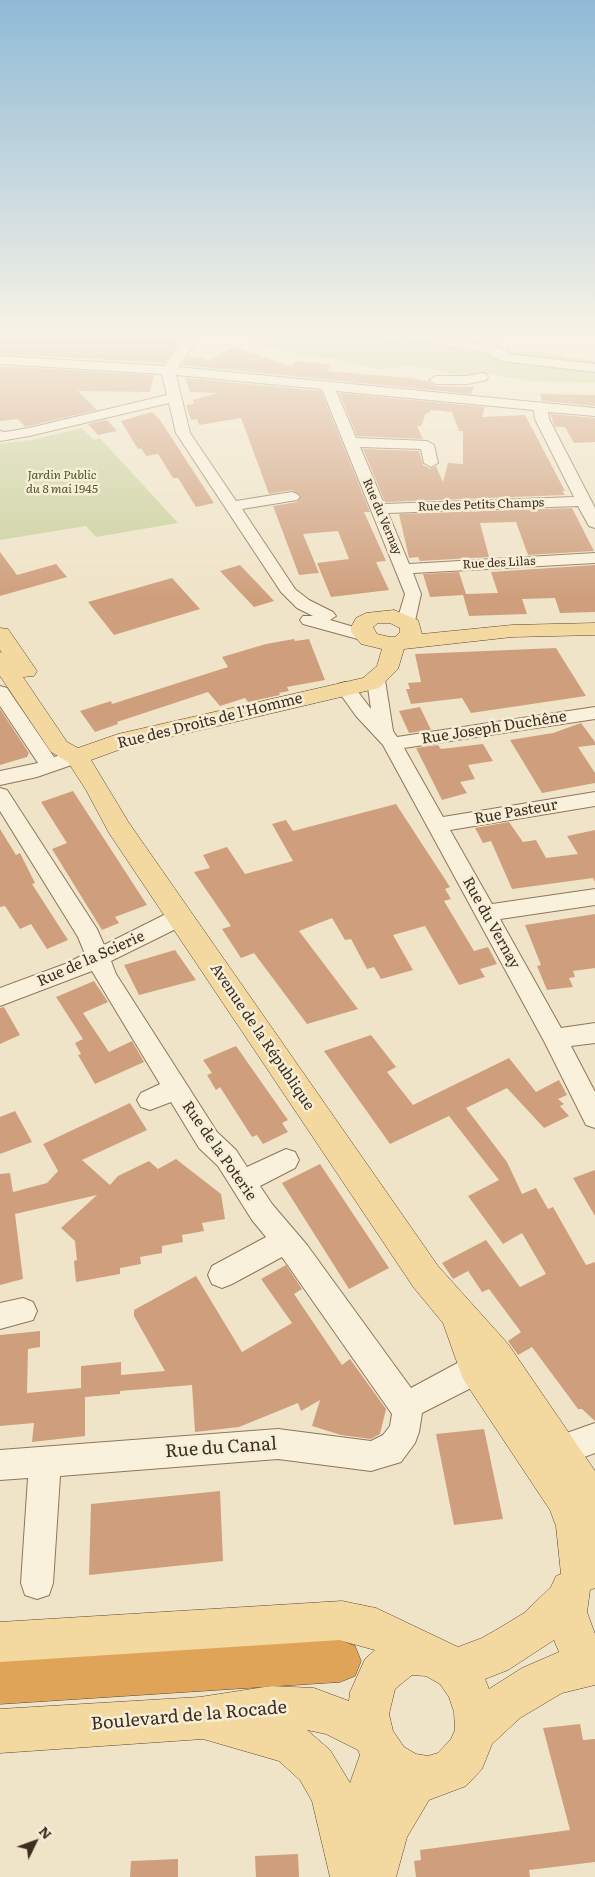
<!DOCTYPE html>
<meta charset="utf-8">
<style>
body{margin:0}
#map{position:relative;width:595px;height:1877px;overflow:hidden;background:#f0e4c8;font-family:Literata,serif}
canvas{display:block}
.north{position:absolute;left:10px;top:1817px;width:50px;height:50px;-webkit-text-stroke:4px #f7eed8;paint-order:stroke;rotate:48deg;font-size:14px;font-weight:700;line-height:20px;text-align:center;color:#3d2e20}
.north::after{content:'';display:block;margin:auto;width:18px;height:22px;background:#3d2e20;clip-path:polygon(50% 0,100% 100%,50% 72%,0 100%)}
</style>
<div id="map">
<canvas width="595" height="1877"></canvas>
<div class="north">N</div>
</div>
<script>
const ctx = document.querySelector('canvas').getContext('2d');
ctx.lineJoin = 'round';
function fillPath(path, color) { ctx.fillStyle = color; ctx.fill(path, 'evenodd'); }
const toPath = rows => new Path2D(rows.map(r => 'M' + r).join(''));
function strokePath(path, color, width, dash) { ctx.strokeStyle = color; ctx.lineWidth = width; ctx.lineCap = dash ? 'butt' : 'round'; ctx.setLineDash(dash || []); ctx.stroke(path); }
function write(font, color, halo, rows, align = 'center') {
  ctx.font = font + ' Literata,serif'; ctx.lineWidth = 5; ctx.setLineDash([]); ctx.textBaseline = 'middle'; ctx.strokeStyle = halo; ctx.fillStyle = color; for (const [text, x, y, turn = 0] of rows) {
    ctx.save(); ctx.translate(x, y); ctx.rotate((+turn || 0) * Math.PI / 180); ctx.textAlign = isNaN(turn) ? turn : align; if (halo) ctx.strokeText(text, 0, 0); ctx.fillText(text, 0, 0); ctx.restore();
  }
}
const green = toPath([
 [229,334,375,334,400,340,404,337,486,355,536,351,595,361,595,383,527,381,479,372,470,377,406,365,393,369,377,369,338,359,297,355],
 [425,334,492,334,479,345],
 [82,428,94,440,100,438,178,523,96,537,86,526,0,540,0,444,31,440]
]);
const building = toPath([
 [81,334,186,334,165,363,0,354,0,336],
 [233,347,292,366,294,361,332,365,327,371,410,378,428,381,436,386,474,387,471,394,182,365,188,356,204,358,209,361],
 [0,366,154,375,150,392,78,391,97,410,25,427,18,419,0,421],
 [185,378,321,391,370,512,364,512,386,561,376,562,389,590,331,597,317,563,349,559,338,531,303,534,319,573,299,575,273,506,297,502,301,496,292,490,269,494,241,418,199,425,197,419,191,420,186,405,194,404,193,400,218,393,190,392],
 [339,393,485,407,482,417,525,415,565,491,562,491,565,495,385,502,363,449,419,451,423,465,430,469,436,466,443,482,448,463,463,464,463,431,459,431,452,412,431,410,429,413,426,413,421,426,417,426,423,439,357,436],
 [540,394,595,395,595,406,542,401],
 [152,412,160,420,214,503,196,507,178,478,173,478,158,454,146,456,141,448,138,449,121,421],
 [550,414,595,418,595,442,574,443,565,427,555,427],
 [107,420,117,431,98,435,88,424],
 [572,508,594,551,528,555,516,522,480,523,489,557,420,561,418,557,409,558,399,514],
 [0,552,17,575,56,564,67,577,0,596],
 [240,565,260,586,274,601,254,607,220,571],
 [595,565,595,612,560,613,555,598,522,599,527,614,469,616,463,595,430,597,423,574,459,572,466,594,498,593,491,572],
 [172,578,200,609,114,635,88,602],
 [294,639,295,641,309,639,325,680,287,687,289,691,279,693,280,695,248,702,245,698,220,706,208,692,117,722,118,724,95,732,80,711,111,701,112,704,228,667,222,657,266,644],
 [556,648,586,696,471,713,462,698,411,704,406,689,410,689,408,683,421,682,415,654],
 [420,707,431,730,409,733,399,711],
 [0,709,29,753,27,757,0,765],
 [581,723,595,742,595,745,578,747,595,773,595,783,542,793,510,740,553,733],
 [483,744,493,761,468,765,475,779,460,782,467,793,442,800,416,748,438,745,441,749],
 [73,791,147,905,115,917,119,923,102,930,52,849,67,843,41,802],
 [396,804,450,887,445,889,451,899,444,901,474,951,488,947,497,964,480,969,485,977,459,985,425,926,393,935,413,970,381,979,374,967,367,969,351,939,345,940,332,918,299,931,358,1009,307,1024,254,953,241,958,222,929,231,926,194,872,210,868,203,855,227,847,245,874,293,861,272,824,286,820,293,831],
 [509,822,523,842,536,840,546,858,578,854,567,836,595,830,595,882,593,878,512,889,491,841,483,843,475,828],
 [0,829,16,855,20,853,35,883,32,884,68,940,47,949,31,924,20,929,5,906,0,907],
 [595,914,595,968,573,971,575,977,569,978,573,987,547,990,537,966,541,965,525,925],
 [175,950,196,980,139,995,124,965],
 [94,981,108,1002,83,1013,109,1052,132,1041,144,1062,95,1084,78,1055,81,1054,75,1043,83,1039,56,997],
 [4,1007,20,1035,0,1044,0,1008],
 [371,1035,396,1067,387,1072,413,1105,509,1058,536,1092,559,1080,567,1095,558,1099,564,1104,560,1106,569,1116,544,1128,507,1088,466,1108,507,1162,522,1194,536,1188,548,1209,553,1207,586,1265,595,1262,595,1421,582,1409,578,1409,532,1347,518,1355,508,1341,521,1332,489,1289,482,1292,468,1271,453,1279,442,1263,486,1240,520,1287,546,1274,522,1233,503,1244,468,1196,499,1180,449,1116,390,1144,324,1051],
 [236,1046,288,1120,282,1123,288,1132,263,1144,257,1135,252,1137,220,1087,216,1090,207,1075,212,1073,203,1060],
 [130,1103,147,1130,82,1160,110,1185,118,1176,149,1161,158,1169,176,1159,221,1194,225,1219,202,1223,204,1231,182,1235,183,1242,162,1246,162,1253,140,1257,141,1264,120,1268,120,1274,76,1282,74,1261,77,1260,75,1241,61,1228,97,1195,15,1214,23,1279,0,1285,0,1174,10,1173,13,1192,47,1183,58,1171,43,1144],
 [15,1111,32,1142,0,1154,0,1117],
 [320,1164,389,1268,349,1289,282,1183],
 [595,1170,595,1216,573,1178],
 [286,1265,302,1289,294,1294,342,1365,350,1359,386,1409,380,1434,371,1439,341,1435,312,1426,320,1400,301,1411,298,1403,239,1427,195,1432,192,1385,120,1391,120,1394,85,1397,85,1436,32,1442,34,1423,0,1426,0,1335,40,1331,40,1347,28,1349,27,1393,81,1388,81,1366,121,1362,121,1375,165,1371,134,1316,134,1310,196,1276,242,1352,292,1323,261,1279],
 [484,1429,503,1519,454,1525,436,1434],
 [220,1491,223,1561,89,1575,91,1504],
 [580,1724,583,1740,595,1739,595,1862,529,1870,530,1877,416,1877,414,1861,421,1860,420,1850,570,1830,543,1728],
 [298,1854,299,1877,256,1877,255,1856],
 [178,1859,178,1877,130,1877,131,1861]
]);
const minor = toPath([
 [188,334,201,334,178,367,595,408,595,416,548,412,549,419,595,508,595,528,589,526,578,506,388,513,409,564,595,553,595,563,413,573,421,594,415,621,412,625,400,625,397,621,405,594,322,389,176,375,190,433,236,501,292,492,297,494,300,497,297,500,242,509,295,589,309,600,333,612,336,616,330,620,371,632,374,636,371,640,365,641,303,624,300,620,303,616,313,616,297,608,281,592,176,433,169,403,29,436,0,441,0,431,5,432,29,428,167,395,162,374,0,364,0,356,165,366,188,334],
 [336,391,534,410,535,419,574,497,384,504,360,447,421,449,424,463,431,467,438,463,434,445,427,441,356,438,336,391],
 [401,334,427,334,482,345,495,334,509,334,495,347,508,350,509,354,595,364,595,372,501,361,486,353,407,338,401,334],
 [481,373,486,374,488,377,486,380,468,384,436,384,429,380,436,376,468,376,481,373],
 [376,674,382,676,385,680,393,731,397,737,595,707,595,719,404,748,443,817,595,792,595,806,450,830,492,904,595,889,595,905,500,919,561,1028,595,1023,595,1043,571,1046,595,1092,595,1128,586,1125,545,1043,383,745,356,716,336,688,338,684,345,682,352,684,371,709,367,680,370,676,376,674],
 [0,686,7,688,54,757,76,751,83,753,86,757,83,761,37,777,0,785,0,771,38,763,0,706,0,686],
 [0,788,7,790,97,929,104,945,172,911,180,909,188,911,191,917,188,923,111,961,116,974,217,1132,236,1150,247,1167,286,1149,295,1152,299,1160,295,1168,260,1186,272,1204,307,1245,411,1388,487,1347,497,1351,502,1361,497,1371,471,1388,422,1413,419,1432,415,1443,401,1462,371,1471,278,1459,60,1476,53,1583,49,1595,37,1599,25,1595,21,1583,28,1478,0,1480,0,1450,278,1429,371,1441,383,1435,390,1426,392,1414,282,1257,232,1284,222,1288,212,1284,208,1275,212,1266,266,1237,252,1220,218,1166,199,1148,171,1102,150,1110,141,1107,137,1100,141,1093,160,1084,92,971,0,1006,0,988,65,964,85,954,78,937,0,811,0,788],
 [23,1298,33,1302,37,1311,33,1320,0,1329,0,1303,23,1298],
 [595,1423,595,1453,571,1462,567,1471,556,1475,545,1471,541,1460,547,1440,595,1423]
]);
const major = toPath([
 [394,610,418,620,422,634,512,625,595,623,595,635,512,637,404,649,398,669,379,688,124,748,91,760,129,823,438,1266,508,1344,595,1471,595,1588,590,1590,587,1612,595,1634,595,1685,562,1693,520,1718,492,1744,482,1769,466,1786,429,1800,407,1837,396,1877,330,1877,312,1801,300,1780,279,1761,203,1739,0,1753,0,1709,200,1697,271,1686,314,1688,349,1701,350,1692,365,1659,375,1650,342,1641,0,1664,0,1622,342,1601,376,1608,458,1647,482,1638,501,1627,524,1613,551,1587,556,1576,561,1574,556,1526,550,1510,463,1379,443,1323,414,1288,109,833,86,790,68,762,51,752,0,676,0,652,2,653,0,650,0,628,8,629,37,671,34,676,23,677,67,742,78,748,118,734,363,678,377,666,382,649,361,644,351,632,351,627,356,618,366,613,394,610],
 [378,623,390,623,400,628,400,632,395,637,390,637,377,634,373,627,378,623],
 [554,1640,559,1652,522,1668,489,1689,485,1679,508,1670,554,1640],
 [412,1675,426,1676,440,1684,449,1697,454,1712,455,1730,451,1739,438,1753,428,1756,416,1754,404,1747,393,1731,389,1714,395,1689,412,1675],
 [307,1730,326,1734,358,1750,360,1755,350,1783,330,1750,307,1730]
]);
const highway = toPath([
 [340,1640,355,1646,361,1661,355,1676,340,1682,0,1704,0,1662,340,1640]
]);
const farParknames = [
 ["Jardin Public",62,475],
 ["du 8 mai 1945",62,489]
];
const farStreetnames = [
 ["Rue des Petits Champs",481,505,-2],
 ["Rue du Vernay",382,517,67],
 ["Rue des Lilas",499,563,-3]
];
const streetNames = [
 ["Rue des Droits de l'Homme",210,721,-14],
 ["Rue Joseph Duchêne",494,728,-9],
 ["Rue Pasteur",516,812,-10],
 ["Rue du Vernay",491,923,61],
 ["Rue de la Scierie",91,959,-24],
 ["Avenue de la République",262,1037,56],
 ["Rue de la Poterie",219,1151,55]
];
const nearStreetnames = [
 ["Rue du Canal",221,1448,-4],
 ["Boulevard de la Rocade",189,1716,-5]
];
fillPath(green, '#c9cf9b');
fillPath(building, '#cf9f7d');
strokePath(minor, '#8d765c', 2);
strokePath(major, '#5b4430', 1);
strokePath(highway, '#5b4430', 1);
fillPath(minor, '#faf1dc');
fillPath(major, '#f3d9a0');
fillPath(highway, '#e0a458');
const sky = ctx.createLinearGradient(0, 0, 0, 597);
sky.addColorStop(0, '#8fbad6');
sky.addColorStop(0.56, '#f8f3e6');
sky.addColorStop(1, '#f8f3e600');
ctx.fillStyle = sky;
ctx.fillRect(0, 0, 595, 597);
write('italic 12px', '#4d5a26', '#f7eed8', farParknames);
write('12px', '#3d2e20', '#f7eed8', farStreetnames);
write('15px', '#3d2e20', '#f7eed8', streetNames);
write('18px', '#3d2e20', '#f7eed8', nearStreetnames);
</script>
